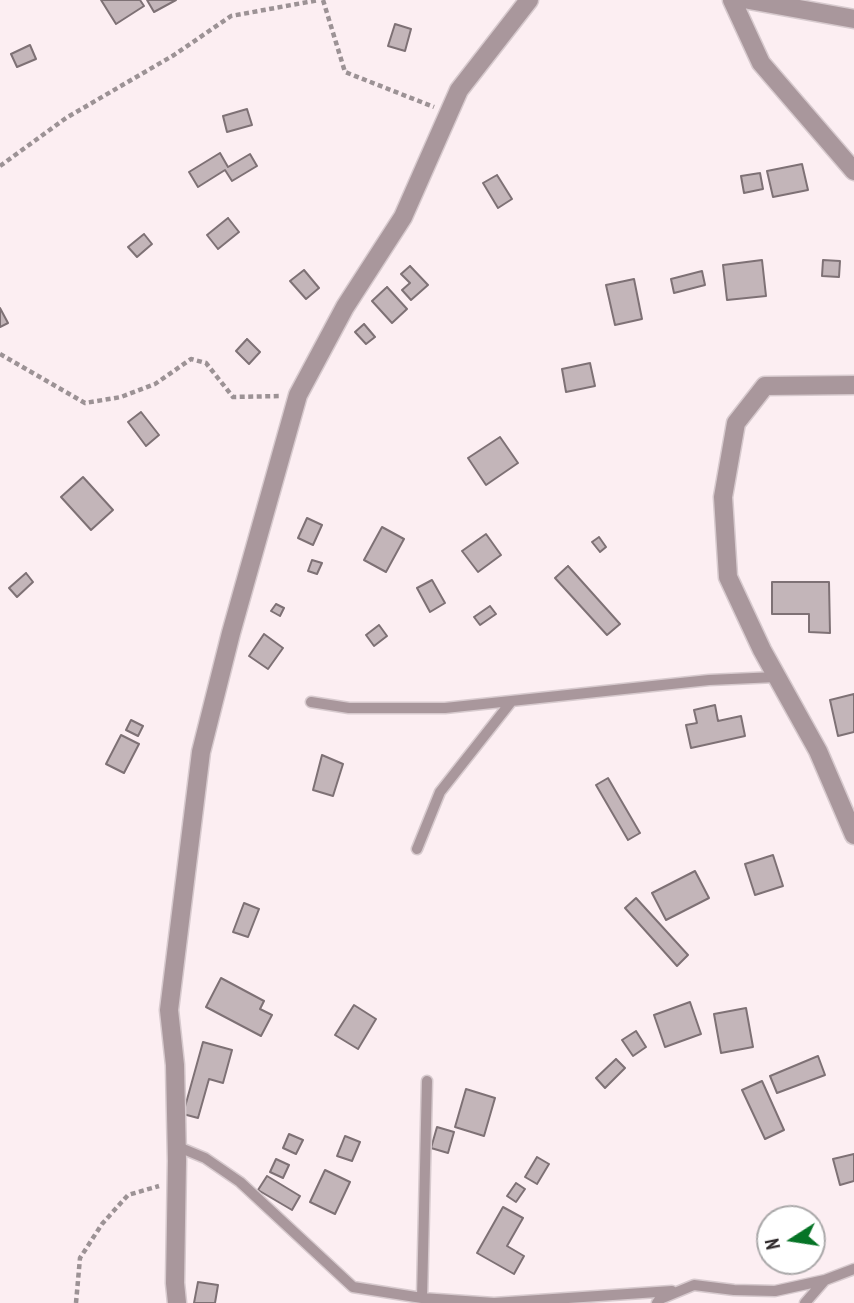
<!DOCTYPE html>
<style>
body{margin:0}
#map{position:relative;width:854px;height:1303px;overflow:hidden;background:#fceef2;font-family:"PT Sans Narrow",sans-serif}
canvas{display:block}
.north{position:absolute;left:756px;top:1205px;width:70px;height:70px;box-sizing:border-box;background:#fff;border:2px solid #aba9aa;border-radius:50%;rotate:258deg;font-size:19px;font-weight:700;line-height:28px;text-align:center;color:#2e282a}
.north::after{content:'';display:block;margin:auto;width:24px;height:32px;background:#067426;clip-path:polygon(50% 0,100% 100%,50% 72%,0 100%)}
</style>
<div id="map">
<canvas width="854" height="1303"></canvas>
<div class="north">N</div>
</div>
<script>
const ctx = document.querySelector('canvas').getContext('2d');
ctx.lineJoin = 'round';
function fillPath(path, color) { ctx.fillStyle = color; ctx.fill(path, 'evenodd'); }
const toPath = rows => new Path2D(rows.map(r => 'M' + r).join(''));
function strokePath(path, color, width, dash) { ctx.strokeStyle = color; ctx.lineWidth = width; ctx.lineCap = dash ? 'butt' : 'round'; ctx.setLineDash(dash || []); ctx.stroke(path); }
const building = toPath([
 [101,0,140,0,144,6,116,24,101,0],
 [147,0,176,0,154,12,147,0],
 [395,24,411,29,405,51,388,46,395,24],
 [30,45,36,59,17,67,11,54,30,45],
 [247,109,252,125,227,132,223,116,247,109],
 [220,153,228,167,250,154,257,166,232,181,225,170,198,187,189,172,220,153],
 [802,164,808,190,773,197,767,171,802,164],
 [760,173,763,189,744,193,741,176,760,173],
 [497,175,512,199,498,208,483,183,497,175],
 [228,218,239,232,218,249,207,235,228,218],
 [144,234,152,244,137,257,128,247,144,234],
 [762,260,766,296,727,300,723,265,762,260],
 [823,260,840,261,839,277,822,276,823,260],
 [410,266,428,285,411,300,402,290,410,283,401,274,410,266],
 [304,270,319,288,306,299,290,281,304,270],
 [702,271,705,285,674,293,671,279,702,271],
 [634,279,642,319,615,325,606,285,634,279],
 [387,287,407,309,392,323,372,301,387,287],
 [0,308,8,323,0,327,0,308],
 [364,324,375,337,366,344,355,332,364,324],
 [247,339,260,352,249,364,236,351,247,339],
 [590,363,595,386,566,392,562,369,590,363],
 [141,412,159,435,146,446,128,422,141,412],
 [500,437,518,463,486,485,468,458,500,437],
 [83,477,113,510,91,530,61,497,83,477],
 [307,518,322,525,313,545,298,538,307,518],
 [382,527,404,539,386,572,364,560,382,527],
 [486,534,501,555,478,572,462,551,486,534],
 [599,537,606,547,600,552,592,542,599,537],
 [312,560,322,563,317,574,308,571,312,560],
 [568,566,620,624,607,635,555,578,568,566],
 [26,573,33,582,17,597,9,588,26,573],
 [432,580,445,603,430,612,417,588,432,580],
 [772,582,829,582,830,633,809,632,809,614,772,614,772,582],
 [276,604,284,608,280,616,271,611,276,604],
 [490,606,496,614,480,625,474,617,490,606],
 [379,625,387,636,374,646,366,635,379,625],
 [264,634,283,648,268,669,249,656,264,634],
 [854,694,854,732,838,736,830,700,854,694],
 [715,705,718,721,741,716,745,736,691,748,686,725,697,723,694,710,715,705],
 [131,720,143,726,138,736,126,730,131,720],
 [121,735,139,744,124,773,106,764,121,735],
 [322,755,343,764,333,796,313,790,322,755],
 [608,778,640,833,628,840,596,785,608,778],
 [773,855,783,886,755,895,745,864,773,855],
 [695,871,709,898,666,920,652,893,695,871],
 [636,898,688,955,677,966,625,908,636,898],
 [244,903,259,909,248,937,233,932,244,903],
 [221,978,264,1001,260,1009,272,1015,261,1036,206,1007,221,978],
 [690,1002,701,1034,665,1047,654,1015,690,1002],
 [354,1005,376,1019,358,1049,335,1035,354,1005],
 [746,1008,753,1047,721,1053,714,1014,746,1008],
 [636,1031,646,1047,633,1056,622,1040,636,1031],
 [203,1042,232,1050,223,1083,209,1079,198,1118,183,1114,203,1042],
 [818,1056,825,1075,777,1093,770,1076,818,1056],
 [616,1059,625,1068,605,1088,596,1078,616,1059],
 [762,1081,784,1130,765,1139,742,1090,762,1081],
 [466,1089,495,1098,484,1136,455,1127,466,1089],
 [437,1127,454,1132,448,1153,431,1148,437,1127],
 [289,1134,303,1140,296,1154,283,1148,289,1134],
 [345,1136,360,1142,352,1161,337,1156,345,1136],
 [854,1154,854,1181,840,1185,833,1159,854,1154],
 [537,1157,549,1164,537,1184,525,1177,537,1157],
 [276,1159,289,1165,283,1178,270,1172,276,1159],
 [325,1170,350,1182,335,1214,310,1202,325,1170],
 [267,1176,300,1196,292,1210,258,1190,267,1176],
 [516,1183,525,1189,516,1202,507,1196,516,1183],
 [503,1207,523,1218,507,1246,524,1256,514,1274,477,1253,503,1207],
 [198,1282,218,1285,215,1303,194,1303,198,1282]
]);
const path = toPath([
 [323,0,345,72,434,107],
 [0,166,66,118,174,55,231,16,319,0],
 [0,354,85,403,121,397,155,384,191,359,206,363,233,397,280,396],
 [76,1303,80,1258,102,1224,128,1195,159,1186]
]);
const lane = toPath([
 [311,702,349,708,445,708,709,680,776,677],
 [417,849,440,792,511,702],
 [427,1081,422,1298,494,1303],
 [176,1146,205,1158,240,1182,353,1287,422,1298],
 [494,1303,672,1291],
 [657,1303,660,1299,694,1285,734,1290,775,1291,825,1280,854,1269],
 [805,1303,825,1280]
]);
const street = toPath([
 [732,0,761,63,854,171],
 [749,0,854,19],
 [854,385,765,386,736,423,723,497,728,577,762,650,818,751,854,835],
 [177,1303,175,1283,177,1161,175,1065,169,1010,201,752,231,633,298,395,345,307,403,217,459,90,529,0]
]);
fillPath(building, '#c3b5b9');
strokePath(building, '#7e7175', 2);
strokePath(lane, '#d7cace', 13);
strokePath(street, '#d7cace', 21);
strokePath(path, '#9c9295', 4.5, [5, 3.5]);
strokePath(lane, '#a9979c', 10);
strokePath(street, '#a9979c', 18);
</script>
